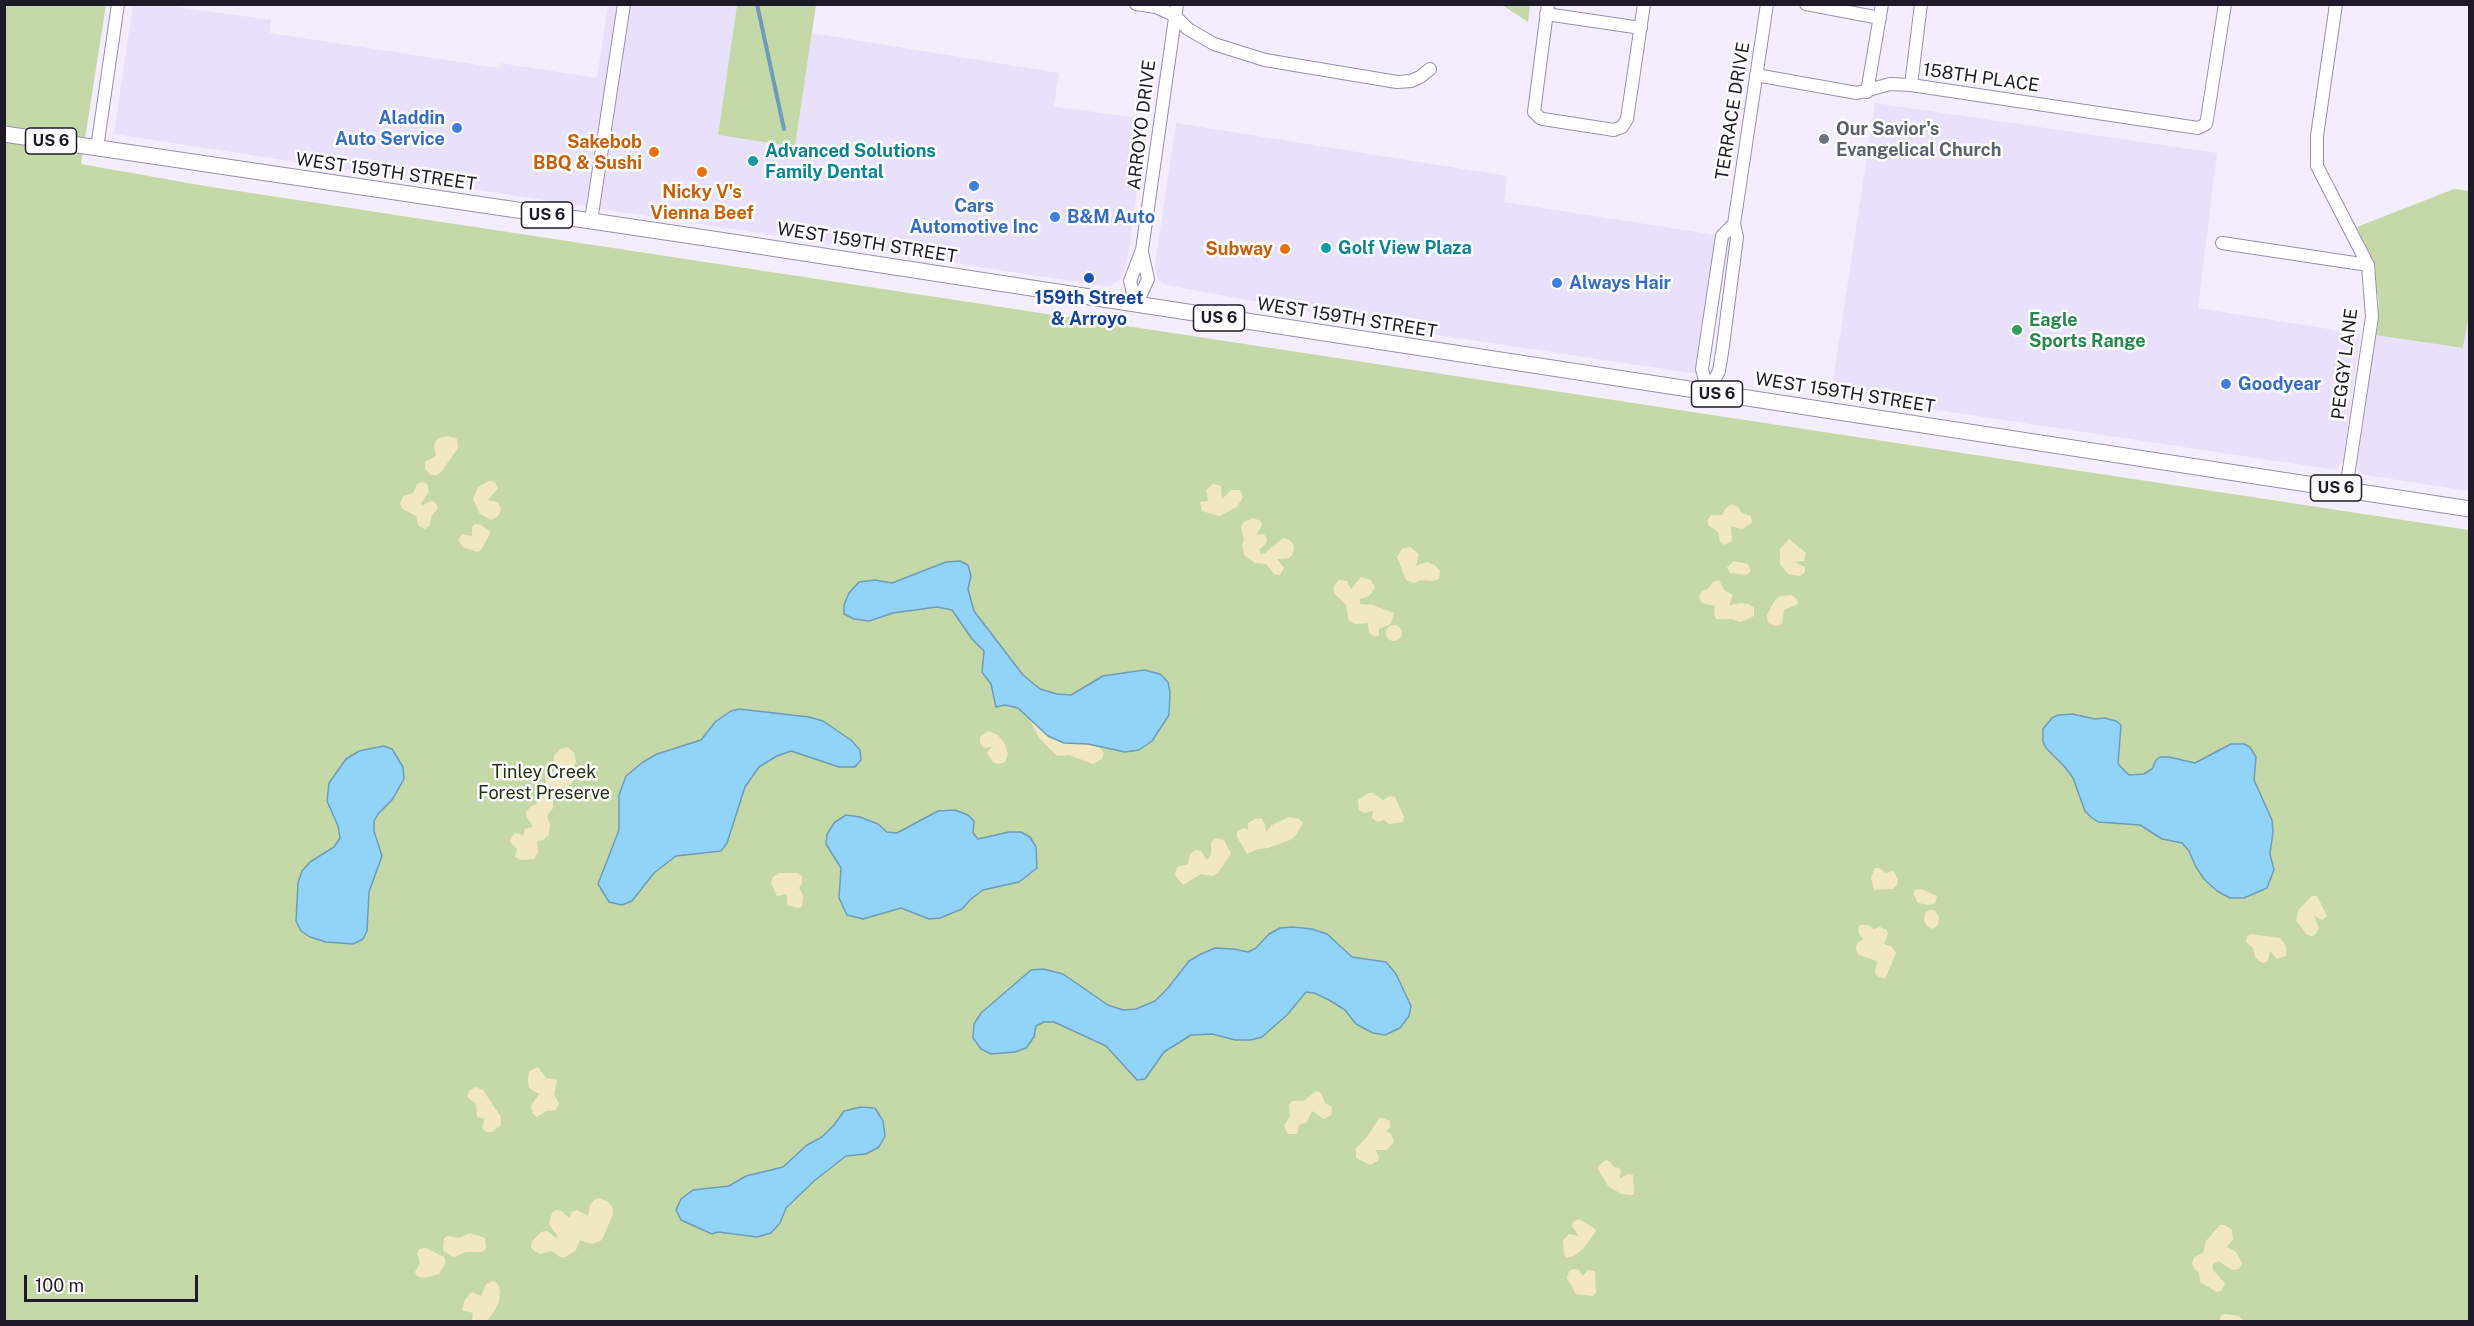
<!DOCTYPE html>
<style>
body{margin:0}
#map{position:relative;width:2474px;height:1326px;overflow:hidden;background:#f3eefd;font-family:"Public Sans",sans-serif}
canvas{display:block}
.frame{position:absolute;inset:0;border:6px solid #1e1a27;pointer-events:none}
.scale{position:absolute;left:24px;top:1275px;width:174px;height:27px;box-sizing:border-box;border:3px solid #1e1a27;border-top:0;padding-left:8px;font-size:18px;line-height:21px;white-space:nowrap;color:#1e1a27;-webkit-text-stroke:4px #fefefe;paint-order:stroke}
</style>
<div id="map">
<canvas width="2474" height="1326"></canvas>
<div class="frame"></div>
<div class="scale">100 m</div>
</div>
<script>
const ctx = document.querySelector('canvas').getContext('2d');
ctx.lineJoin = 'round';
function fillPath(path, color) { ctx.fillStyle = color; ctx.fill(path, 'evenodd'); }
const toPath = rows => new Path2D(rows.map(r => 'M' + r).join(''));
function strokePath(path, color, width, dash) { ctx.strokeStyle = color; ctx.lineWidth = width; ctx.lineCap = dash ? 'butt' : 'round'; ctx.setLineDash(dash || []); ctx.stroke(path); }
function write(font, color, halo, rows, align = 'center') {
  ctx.font = font + ' "Public Sans",sans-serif'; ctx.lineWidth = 5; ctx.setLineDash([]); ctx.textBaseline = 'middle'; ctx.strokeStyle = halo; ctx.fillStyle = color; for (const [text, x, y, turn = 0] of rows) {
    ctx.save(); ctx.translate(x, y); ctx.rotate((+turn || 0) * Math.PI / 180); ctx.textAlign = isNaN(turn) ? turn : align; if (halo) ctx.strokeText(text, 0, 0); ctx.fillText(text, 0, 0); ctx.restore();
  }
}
const built = toPath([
 [133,4,164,5,271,20,270,33,499,68,500,63,597,78,608,5,737,5,718,135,795,147,812,33,1059,73,1054,105,1057,107,1147,119,1127,263,1121,278,1110,287,114,134],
 [1875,103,2217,153,2198,308,2360,334,2343,462,2336,470,1831,394],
 [1176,123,1507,176,1504,202,1716,235,1697,374,1431,334,1166,285,1157,278,1155,264],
 [2469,306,2469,491,2365,475,2358,470,2357,463,2375,335,2463,348]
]);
const green = toPath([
 [5,5,106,5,81,164,205,186,2469,530,2469,1321,5,1322],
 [737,5,816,5,795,147,718,135],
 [1502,5,1530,5,1528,22],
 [2454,189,2469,191,2470,306,2463,348,2375,335,2379,302,2373,268,2357,227]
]);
const sand = toPath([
 [448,436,457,439,458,448,442,471,437,475,431,475,425,469,425,462,436,456,434,446,437,439],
 [489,481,495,482,498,488,488,500,498,502,501,510,498,516,491,520,480,514,473,499,478,487],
 [423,482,427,484,429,491,421,504,423,505,432,501,436,503,438,508,431,517,430,525,425,529,418,525,416,516,403,509,400,504,403,496,413,493,417,484],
 [1213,484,1221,486,1222,499,1231,490,1240,490,1243,497,1237,507,1219,516,1202,511,1200,502,1208,501,1206,490],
 [1732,504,1739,508,1742,513,1751,516,1752,523,1742,529,1731,526,1732,541,1724,545,1720,541,1718,532,1709,526,1707,521,1711,515,1722,515,1726,508],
 [1253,518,1261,521,1262,525,1256,535,1264,534,1267,539,1266,544,1259,550,1261,554,1265,553,1283,538,1290,540,1294,546,1293,554,1289,558,1277,559,1284,568,1280,575,1274,574,1266,564,1255,563,1244,555,1242,546,1244,539,1241,527,1244,522],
 [475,524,481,525,491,532,481,550,477,552,463,547,458,540,462,534,472,536,472,527],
 [1789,539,1806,553,1804,561,1794,562,1805,567,1805,572,1800,576,1788,574,1780,564,1780,549],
 [1410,547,1419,554,1416,566,1427,562,1435,565,1440,571,1439,579,1433,581,1421,580,1414,583,1406,580,1397,557,1402,549],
 [1734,561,1748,564,1751,571,1746,575,1730,573,1727,567],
 [1361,577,1371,580,1375,588,1369,596,1360,599,1360,604,1373,605,1394,613,1391,624,1379,629,1379,635,1375,637,1369,633,1368,623,1355,624,1349,621,1346,605,1334,593,1334,586,1339,580,1347,581,1351,589],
 [1719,580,1724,590,1733,595,1729,605,1741,603,1749,604,1754,608,1754,616,1741,622,1731,619,1716,619,1714,614,1715,606,1702,603,1699,596,1702,591,1708,589,1713,582],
 [1791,595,1797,599,1798,604,1784,610,1782,624,1776,626,1768,623,1767,615,1775,600,1781,596],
 '1386 633a8 8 0 1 1 16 0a8 8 0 1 1-16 0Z',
 [1028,717,1056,740,1088,744,1100,748,1104,753,1102,759,1093,764,1069,755,1057,756,1040,739],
 [988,731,998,735,1005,744,1008,754,1005,762,999,764,993,762,987,753,992,747,984,748,980,743,980,737],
 [568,747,574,753,576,761,572,772,572,784,566,787,550,787,546,784,545,776,547,773,560,771,554,763,554,756,560,749],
 [542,793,549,795,553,801,553,808,547,816,550,824,549,835,543,840,537,841,538,852,534,859,521,860,515,857,517,849,510,842,511,837,515,833,523,835,525,829,533,827,526,816,526,812,531,806,537,804,537,795],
 [1368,793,1373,793,1383,800,1390,796,1395,797,1404,817,1403,822,1389,824,1384,820,1378,822,1372,818,1373,811,1364,813,1359,810,1358,800],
 [1289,817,1299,819,1303,823,1296,835,1290,840,1268,848,1258,849,1247,854,1237,837,1237,831,1245,828,1248,830,1248,823,1255,819,1261,818,1265,824,1266,832,1272,825],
 [1215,838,1224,840,1231,854,1218,873,1213,876,1201,874,1183,885,1175,875,1177,867,1188,864,1190,854,1195,850,1201,851,1207,860,1211,854,1211,843],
 [1875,868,1879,868,1886,873,1893,871,1898,879,1897,885,1893,889,1874,890,1871,877],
 [779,873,797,873,802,876,802,883,799,888,803,895,802,907,798,908,787,905,787,894,777,896,771,883,773,877],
 [1921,889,1937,896,1935,903,1929,905,1918,903,1913,893,1915,890],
 [2312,896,2317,896,2327,916,2322,920,2314,916,2319,928,2315,935,2311,936,2306,934,2296,920,2299,909],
 [1929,910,1934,910,1939,916,1938,925,1933,929,1927,926,1924,920,1925,913],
 [1860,925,1868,925,1874,929,1880,927,1887,930,1888,934,1884,944,1892,947,1896,953,1885,979,1877,976,1875,973,1877,961,1859,955,1856,950,1857,943,1864,939,1859,934,1858,928],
 [2251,934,2280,938,2286,946,2286,956,2277,959,2270,951,2268,961,2263,963,2259,961,2255,957,2253,948,2246,942,2247,936],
 [538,1067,546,1078,557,1080,554,1094,559,1104,556,1110,546,1111,537,1117,533,1114,531,1106,539,1094,529,1088,528,1080,529,1071],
 [475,1087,483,1090,501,1117,501,1125,491,1132,486,1132,482,1128,485,1119,477,1117,476,1104,467,1097,469,1091],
 [1316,1091,1321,1093,1325,1103,1332,1107,1331,1115,1324,1119,1312,1111,1307,1122,1299,1125,1297,1134,1288,1134,1284,1126,1290,1116,1289,1105,1292,1101,1304,1101],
 [1380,1117,1390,1121,1390,1128,1386,1131,1391,1134,1394,1142,1387,1150,1375,1150,1379,1156,1378,1161,1370,1165,1356,1158,1356,1148,1367,1137],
 [1606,1160,1610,1162,1614,1167,1619,1168,1621,1171,1619,1179,1628,1174,1633,1175,1634,1195,1621,1194,1608,1186,1598,1169,1599,1165],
 [599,1198,608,1202,612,1207,613,1214,602,1240,592,1244,580,1240,576,1250,566,1257,560,1257,552,1251,540,1254,534,1251,531,1247,532,1241,541,1232,547,1231,556,1238,558,1237,549,1224,552,1213,556,1210,562,1211,569,1218,572,1212,577,1210,588,1216,590,1205,594,1200],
 [1579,1219,1594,1228,1596,1231,1583,1249,1574,1256,1566,1258,1564,1254,1563,1240,1569,1234,1579,1236,1572,1226,1573,1222],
 [2220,1225,2225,1225,2232,1230,2233,1240,2226,1247,2236,1252,2242,1263,2239,1269,2232,1270,2219,1261,2213,1264,2213,1270,2225,1283,2222,1290,2217,1292,2200,1282,2199,1272,2194,1269,2192,1263,2194,1257,2203,1253,2206,1241],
 [470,1233,485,1238,486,1249,482,1252,466,1252,454,1257,443,1251,444,1238,448,1236,459,1238],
 [426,1248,444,1257,446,1262,439,1274,424,1278,417,1276,415,1272,420,1263,417,1253,419,1249],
 [1573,1269,1579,1270,1583,1276,1588,1270,1595,1271,1596,1292,1593,1296,1576,1294,1567,1278,1569,1271],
 [493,1281,498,1284,500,1291,499,1301,496,1308,487,1321,472,1321,473,1313,462,1310,465,1299,472,1292,481,1296,486,1284],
 [2225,1314,2239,1316,2244,1321,2220,1321,2221,1315]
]);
const water = toPath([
 [960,561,968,565,971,576,968,589,974,611,1023,675,1040,689,1057,694,1071,695,1103,676,1144,670,1160,674,1168,682,1170,693,1169,715,1152,741,1139,750,1125,752,1088,744,1064,743,1048,736,1018,708,1005,705,996,707,991,684,982,672,984,651,972,639,952,610,937,607,893,613,869,621,854,619,844,614,844,605,849,593,859,582,875,580,892,583,946,562,960,561],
 [739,709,809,717,823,721,851,740,860,750,861,760,855,767,839,767,791,751,777,756,759,767,745,787,727,843,721,851,676,856,654,873,632,901,622,905,609,902,598,884,619,830,619,795,626,776,643,762,657,754,701,740,715,722,731,711,739,709],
 [2072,714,2095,719,2105,718,2116,721,2121,725,2118,764,2129,775,2144,774,2152,769,2156,760,2160,757,2169,757,2195,763,2231,744,2244,744,2250,747,2256,757,2254,780,2272,820,2273,832,2270,854,2274,870,2267,888,2244,898,2230,898,2217,891,2204,879,2196,867,2189,851,2182,843,2162,839,2140,825,2098,822,2091,817,2085,811,2073,778,2064,766,2046,748,2043,742,2043,729,2052,718,2058,715,2072,714],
 [384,746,392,749,403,767,404,779,392,800,378,814,374,821,374,831,382,856,369,892,367,931,363,939,353,944,326,942,310,937,301,931,296,921,298,883,302,871,310,862,334,847,340,838,338,826,327,801,329,783,346,759,359,751,384,746],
 [955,810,968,815,974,821,973,833,978,839,1009,832,1021,832,1030,837,1036,847,1037,868,1019,882,983,890,971,899,962,909,940,918,929,919,901,908,863,919,847,915,839,898,841,868,826,844,827,834,835,822,846,815,860,817,878,824,887,832,897,833,938,811,955,810],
 [1293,927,1312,929,1327,934,1352,957,1386,962,1396,974,1411,1006,1409,1016,1400,1028,1385,1035,1373,1033,1356,1024,1345,1010,1329,1000,1314,993,1306,992,1287,1015,1262,1037,1251,1040,1235,1040,1212,1034,1191,1035,1164,1052,1145,1079,1137,1080,1106,1046,1054,1022,1044,1022,1036,1026,1034,1037,1026,1048,1015,1052,991,1054,981,1049,973,1038,974,1024,981,1013,1031,970,1043,969,1063,974,1108,1005,1123,1010,1136,1009,1155,1001,1168,988,1189,961,1201,954,1215,948,1234,949,1248,952,1256,948,1269,934,1280,928,1293,927],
 [861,1107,875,1108,883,1121,885,1136,879,1147,866,1154,846,1156,814,1181,786,1208,780,1223,771,1233,757,1237,718,1232,712,1234,681,1220,676,1210,681,1199,693,1190,729,1186,746,1176,783,1167,807,1145,822,1137,834,1125,844,1111,861,1107]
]);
const stream = toPath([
 [757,4,784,129]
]);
const minor = toPath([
 [1136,4,1156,7,1174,15,1188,29,1214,44,1265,60,1397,82,1411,81,1420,77,1430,69],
 [1548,4,1534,112,1540,118,1543,119,1614,130,1622,127,1627,119,1644,4],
 [1806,4,1880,18],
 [2336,4,2317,136,2317,166,2368,265,2372,317,2346,489],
 [1546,14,1641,28],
 [1756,75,1857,93,1890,84,1911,85,2198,128,2206,124,2207,119,2225,4],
 [1911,85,1921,4],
 [1867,92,1882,4],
 [97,148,118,4],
 [591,221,624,4],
 [2222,243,2368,265],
 [1136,305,1130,281,1142,250,1177,4],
 [1136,305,1148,279,1142,252],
 [1708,392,1719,371,1723,346,1737,237,1734,224,1767,4],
 [1708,392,1702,369,1722,236,1734,224]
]);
const major = toPath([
 [4,134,706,238,2470,509]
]);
const markers = [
 [457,128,6,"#3f7fe0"],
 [1824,139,6,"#6b7280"],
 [654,152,6,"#e8710a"],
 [753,161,6,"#0f9aa8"],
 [702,172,6,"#e8710a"],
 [974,186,6,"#3f7fe0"],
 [1055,217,6,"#3f7fe0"],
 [1326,248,6,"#0f9aa8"],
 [1285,249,6,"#e8710a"],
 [1089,278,6,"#1a4fb4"],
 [1557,283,6,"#3f7fe0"],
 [2017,330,6,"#2e9e5b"],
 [2226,384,6,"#3f7fe0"]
];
const shields = [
 [51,141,51],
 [547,215,51],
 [1219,318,51],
 [1717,394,51],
 [2336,488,51]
];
const shieldNames = [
 ["US 6",51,141],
 ["US 6",547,215],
 ["US 6",1219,318],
 ["US 6",1717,394],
 ["US 6",2336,488]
];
const streetNames = [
 ["158TH PLACE",1981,78,8],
 ["TERRACE DRIVE",1733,111,-81],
 ["ARROYO DRIVE",1142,125,-83],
 ["WEST 159TH STREET",386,172,8],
 ["WEST 159TH STREET",867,243,9],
 ["WEST 159TH STREET",1347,318,9],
 ["PEGGY LANE",2345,364,-83],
 ["WEST 159TH STREET",1845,393,9]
];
const shopNames = [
 ["Aladdin",445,118,"right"],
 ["Auto Service",445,139,"right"],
 ["Cars",974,206,"center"],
 ["Automotive Inc",974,227,"center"],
 ["B&M Auto",1067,217],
 ["Always Hair",1569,283],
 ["Goodyear",2238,384]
];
const worshipNames = [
 ["Our Savior's",1836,129],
 ["Evangelical Church",1836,150]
];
const foodNames = [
 ["Sakebob",642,142],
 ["BBQ & Sushi",642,163],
 ["Nicky V's",702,192,"center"],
 ["Vienna Beef",702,213,"center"],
 ["Subway",1273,249]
];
const cultureNames = [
 ["Advanced Solutions",765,151],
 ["Family Dental",765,172],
 ["Golf View Plaza",1338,248]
];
const transitNames = [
 ["159th Street",1089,298],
 ["& Arroyo",1089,319]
];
const leisureNames = [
 ["Eagle",2029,320],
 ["Sports Range",2029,341]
];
const parkNames = [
 ["Tinley Creek",544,772],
 ["Forest Preserve",544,793]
];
fillPath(built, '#e8e1fb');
fillPath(green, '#c5d9a8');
fillPath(sand, '#f1e8c2');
fillPath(water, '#91d4f8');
strokePath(water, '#6e9cb9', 1.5);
strokePath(stream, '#6e9cb9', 4);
strokePath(minor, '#998fb0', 14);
strokePath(major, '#998fb0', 17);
strokePath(minor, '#fff', 12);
strokePath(major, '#fff', 15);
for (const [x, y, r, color] of markers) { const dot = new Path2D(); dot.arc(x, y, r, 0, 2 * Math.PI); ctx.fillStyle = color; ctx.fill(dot); strokePath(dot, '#fefefe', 2); }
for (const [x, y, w] of shields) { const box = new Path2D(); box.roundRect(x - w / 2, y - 13, w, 26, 4.5); ctx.fillStyle = '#fefefe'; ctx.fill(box); strokePath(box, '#1e1a27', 1.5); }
write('bold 16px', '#1e1a27', null, shieldNames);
write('18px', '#1e1a27', '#fefefe', streetNames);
write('bold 18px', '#366cbe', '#fefefe', shopNames, 'left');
write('bold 18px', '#5b616d', '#fefefe', worshipNames, 'left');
write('bold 18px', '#c56008', '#fefefe', foodNames, 'right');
write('bold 18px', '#0d838f', '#fefefe', cultureNames, 'left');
write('bold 18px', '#164399', '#fefefe', transitNames);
write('bold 18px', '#27864d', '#fefefe', leisureNames, 'left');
write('18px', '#232f0f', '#fefefe', parkNames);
</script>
